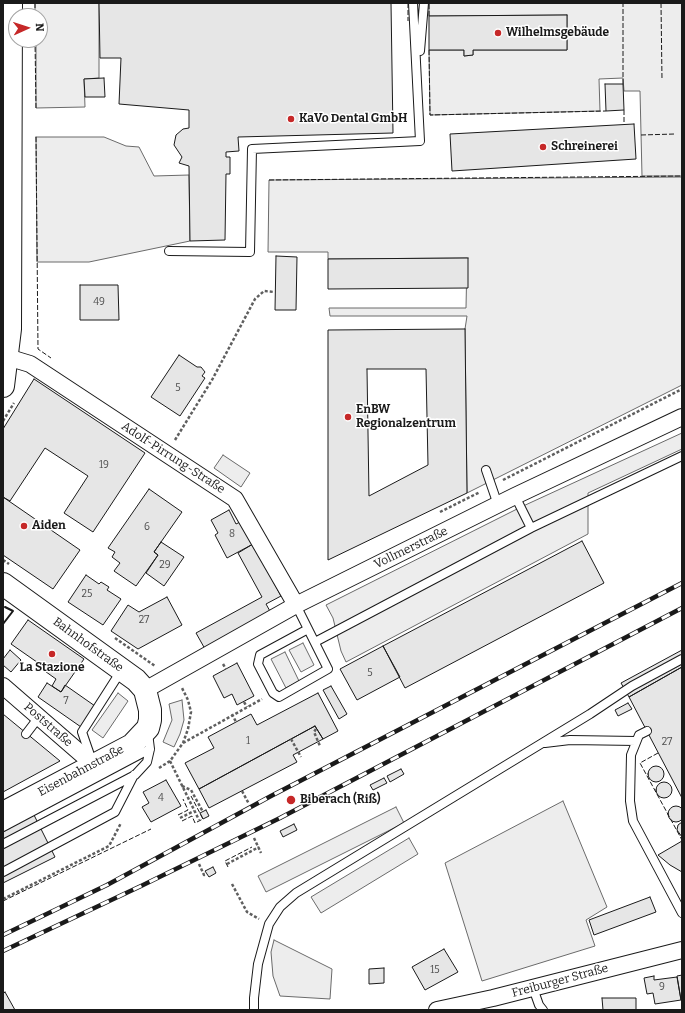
<!DOCTYPE html>
<meta charset="utf-8">
<style>
body{margin:0}
#map{position:relative;width:685px;height:1013px;overflow:hidden;background:#fff;font-family:Bitter,serif}
canvas{display:block}
.frame{position:absolute;inset:0;border:4px solid #1a1a1a;pointer-events:none}
.north{position:absolute;left:8px;top:8px;width:40px;height:40px;box-sizing:border-box;background:#fff;border:1px solid #a3a3a3;border-radius:50%;rotate:87deg;font-size:11px;font-weight:700;line-height:16px;text-align:center;color:#1a1a1a}
.north::after{content:'';display:block;margin:auto;width:14px;height:18px;background:#c62828;clip-path:polygon(50% 0,100% 100%,50% 72%,0 100%)}
</style>
<div id="map">
<canvas width="685" height="1013"></canvas>
<div class="frame"></div>
<div class="north">N</div>
</div>
<script>
const ctx = document.querySelector('canvas').getContext('2d');
ctx.lineJoin = 'round';
function fillPath(path, color) { ctx.fillStyle = color; ctx.fill(path, 'evenodd'); }
const toPath = rows => new Path2D(rows.map(r => 'M' + r).join(''));
function strokePath(path, color, width, dash) { ctx.strokeStyle = color; ctx.lineWidth = width; ctx.lineCap = dash ? 'butt' : 'round'; ctx.setLineDash(dash || []); ctx.stroke(path); }
function write(font, color, halo, rows, align = 'center') {
  ctx.font = font + ' Bitter,serif'; ctx.lineWidth = 3; ctx.setLineDash([]); ctx.textBaseline = 'middle'; ctx.strokeStyle = halo; ctx.fillStyle = color; for (const [text, x, y, turn = 0] of rows) {
    ctx.save(); ctx.translate(x, y); ctx.rotate((+turn || 0) * Math.PI / 180); ctx.textAlign = isNaN(turn) ? turn : align; if (halo) ctx.strokeText(text, 0, 0); ctx.fillText(text, 0, 0); ctx.restore();
  }
}
const parking = toPath([
 [35,3,99,3,99,78,84,79,85,107,36,108,36,40,40,40,40,16,35,16,35,3],
 [429,3,682,3,682,176,642,176,640,91,624,91,623,78,599,79,600,111,430,115,429,50,464,50,464,56,473,55,473,50,567,50,567,15,429,16,429,3],
 [36,137,104,137,126,146,139,147,154,176,189,175,190,241,89,262,37,262,36,137],
 [682,177,682,385,467,493,465,329,467,316,330,316,329,308,466,308,467,258,328,259,328,252,268,252,269,180,682,177],
 [682,433,682,449,588,493,588,534,346,662,341,651,333,618,326,605,521,507,682,433],
 [223,455,250,473,241,487,214,468,223,455],
 [303,643,314,665,301,672,289,650,303,643],
 [285,652,299,681,286,688,271,659,285,652],
 [118,693,128,701,103,738,92,730,118,693],
 [182,700,184,720,180,734,174,747,163,742,172,720,169,704,182,700],
 [563,801,607,907,586,920,595,946,482,981,445,863,563,801],
 [396,807,404,823,266,892,258,876,396,807],
 [409,838,418,854,321,913,311,897,409,838],
 [274,940,332,969,330,999,280,996,273,976,271,952,274,940]
]);
const building = toPath([
 [99,3,391,3,393,133,238,137,239,151,226,152,226,157,230,157,230,174,226,174,225,240,190,241,189,166,179,163,182,157,174,145,176,135,183,129,189,128,189,110,119,104,121,58,100,58,99,3],
 [567,15,567,50,473,50,473,55,464,56,464,50,429,50,429,16,567,15],
 [104,78,105,97,85,97,84,79,104,78],
 [605,84,623,84,624,110,606,111,605,84],
 [634,124,636,159,452,171,450,134,634,124],
 [276,256,297,257,296,310,275,310,276,256],
 [468,258,468,288,328,289,328,259,468,258],
 [80,285,118,285,119,320,80,320,80,285],
 [465,329,467,493,328,560,328,330,465,329],
 [367,369,426,369,428,465,369,496,367,369],
 [179,355,197,367,201,367,205,372,202,376,205,378,180,416,151,397,179,355],
 [34,379,145,453,93,532,64,513,88,476,45,448,10,501,3,497,3,429,34,379],
 [149,489,182,512,154,552,158,555,136,586,114,571,120,563,112,557,115,552,108,548,149,489],
 [3,497,80,550,53,589,3,555,3,497],
 [229,510,236,524,240,522,253,544,227,558,215,535,218,533,211,520,229,510],
 [582,541,604,583,405,688,383,646,582,541],
 [161,542,184,557,164,586,146,573,158,555,154,552,161,542],
 [253,544,281,596,266,604,271,613,205,649,196,633,262,597,238,553,253,544],
 [86,575,99,584,101,582,109,587,107,590,121,599,103,625,68,602,86,575],
 [167,597,182,625,138,649,111,631,128,605,139,612,167,597],
 [28,620,84,659,61,692,52,686,56,679,42,669,44,667,11,644,28,620],
 [383,646,400,677,357,700,340,669,383,646],
 [10,650,21,660,11,672,3,665,3,659,10,650],
 [682,650,682,667,629,697,621,683,682,650],
 [237,663,254,696,237,705,232,694,224,698,213,676,237,663],
 [682,667,682,798,629,697,682,667],
 [47,683,61,692,65,685,95,706,81,727,38,697,47,683],
 [331,686,347,714,339,719,323,690,331,686],
 [318,693,338,731,323,739,315,726,199,789,185,763,214,748,208,737,251,714,257,725,318,693],
 [628,703,632,709,618,716,615,710,628,703],
 [3,714,60,761,3,792,3,714],
 [315,726,323,739,293,755,297,762,209,808,199,789,315,726],
 '648 774a8 8 0 1 1 16 0a8 8 0 1 1-16 0Z',
 [401,769,404,774,390,782,387,776,401,769],
 [384,778,387,783,373,790,370,785,384,778],
 [166,780,181,806,151,822,142,807,149,803,143,792,166,780],
 '656 790a8 8 0 1 1 16 0a8 8 0 1 1-16 0Z',
 '668 814a8 8 0 1 1 16 0a8 8 0 1 1-16 0Z',
 [30,807,55,857,3,883,3,821,30,807],
 [206,810,209,816,203,819,200,813,206,810],
 [682,822,682,837,677,830,678,825,682,822],
 [294,824,297,830,283,837,280,831,294,824],
 [682,841,682,872,670,865,658,855,682,841],
 [213,867,216,873,209,877,205,871,213,867],
 [650,897,656,912,594,935,589,920,650,897],
 [444,949,458,972,425,990,412,967,444,949],
 [384,968,384,983,369,984,369,969,384,968],
 [682,975,682,1000,681,1000,677,976,682,975],
 [654,976,654,980,677,977,681,1000,655,1004,653,993,647,994,644,978,654,976],
 [5,992,15,1010,3,1010,3,994,5,992],
 [602,998,636,998,636,1010,603,1010,602,998]
]);
const path = toPath([
 [3,421,14,403],
 [175,440,212,380,255,299,264,291,274,292],
 [503,480,682,389],
 [440,512,480,492],
 [3,560,9,564],
 [115,638,155,666],
 [223,664,226,669],
 [244,702,247,707],
 [232,714,236,722],
 [316,729,314,732,320,746],
 [291,739,301,757],
 [183,743,262,699],
 [170,761,199,820],
 [159,768,170,761,183,743,188,729,191,712,188,700,182,688],
 [182,786,191,790,203,812],
 [242,791,249,804],
 [180,818,194,811],
 [254,838,261,853],
 [199,864,204,875,207,874],
 [227,864,259,847],
 [232,884,247,912,259,919],
 [3,899,109,846,121,823]
]);
const service = toPath([
 [420,51,424,3],
 [169,251,250,252,252,149,420,141,413,3],
 [486,470,498,505],
 [531,528,682,456],
 [296,605,328,669,279,697,273,693,258,664,260,655,308,629],
 [315,642,531,528,515,496],
 [647,731,639,735,631,755,630,801,633,821,682,913],
 [26,734,39,717],
 [545,743,570,740,636,741],
 [91,758,82,732,121,671],
 [3,827,150,749],
 [3,844,135,775,147,762,150,749,148,733],
 [3,872,115,812,134,775],
 [533,988,539,1005,543,1010],
 [254,1010,254,998,258,964,269,924,280,907,296,893,590,714,632,686,682,659]
]);
const minor = toPath([
 [7,357,30,364,235,499,296,605],
 [3,686,94,765],
 [145,690,296,605,515,496,682,417],
 [437,1010,493,998,682,950]
]);
const primary = toPath([
 [3,386,10,329,11,3],
 [3,584,136,680,145,690,150,710,150,720,148,728,132,745,3,813]
]);
const rail = toPath([
 [3,935,107,885,271,796,682,583],
 [3,951,141,886,280,818,682,608]
]);
const fence = toPath([
 [35,3,35,16],
 [408,3,408,21],
 [661,3,662,80],
 [429,16,429,3],
 [35,40,36,108],
 [429,50,430,115,606,111],
 [623,84,623,3],
 [624,110,624,124],
 [641,135,675,134],
 [36,137,38,349,51,358],
 [269,180,682,176],
 [658,753,640,763,682,840],
 [178,815,188,810,183,799],
 [182,821,192,816,195,823,203,819,191,796],
 [228,867,225,861,252,847],
 [3,901,151,829]
]);
const wall = toPath([
 [3,624,13,611,5,607]
]);
const markers = [
 [498,33,4,"#c62828"],
 [291,119,4,"#c62828"],
 [543,147,4,"#c62828"],
 [348,417,4,"#c62828"],
 [24,526,4,"#c62828"],
 [52,654,4,"#c62828"],
 [291,800,5,"#c62828"]
];
const numberNames = [
 ["49",99,302],
 ["5",178,388],
 ["19",104,465],
 ["6",147,527],
 ["8",232,534],
 ["29",165,565],
 ["25",87,594],
 ["27",144,620],
 ["5",370,673],
 ["7",66,701],
 ["1",248,741],
 ["27",667,742],
 ["4",161,798],
 ["15",435,970],
 ["9",662,987]
];
const poiNames = [
 ["Wilhelmsgebäude",506,33],
 ["KaVo Dental GmbH",299,119],
 ["Schreinerei",551,147],
 ["EnBW",356,410],
 ["Regionalzentrum",356,424],
 ["Aiden",32,526],
 ["La Stazione",52,668,"center"],
 ["Biberach (Riß)",300,800]
];
const streetNames = [
 ["Adolf-Pirrung-Straße",173,458,33],
 ["Vollmerstraße",411,548,-26],
 ["Bahnhofstraße",88,645,36],
 ["Poststraße",48,725,41],
 ["Eisenbahnstraße",81,771,-28],
 ["Freiburger Straße",560,981,-15]
];
fillPath(parking, '#ededed');
strokePath(parking, '#6a6a6a', 1);
fillPath(building, '#e6e6e6');
strokePath(building, '#1a1a1a', 1);
strokePath(service, '#1a1a1a', 10);
strokePath(minor, '#1a1a1a', 18);
strokePath(primary, '#1a1a1a', 24);
strokePath(path, '#5f5f5f', 2.5, [3, 2]);
strokePath(service, '#fff', 8);
strokePath(minor, '#fff', 16);
strokePath(primary, '#fff', 22);
strokePath(rail, '#1a1a1a', 4.5);
strokePath(rail, '#fff', 3, [9]);
strokePath(fence, '#1a1a1a', 1, [5, 2]);
strokePath(wall, '#1a1a1a', 2);
for (const [x, y, r, color] of markers) { const dot = new Path2D(); dot.arc(x, y, r, 0, 2 * Math.PI); ctx.fillStyle = color; ctx.fill(dot); strokePath(dot, '#fff', 1.5); }
write('10px', '#4d4d4d', null, numberNames);
write('bold 12px', '#1a1a1a', '#fff', poiNames, 'left');
write('12px', '#1a1a1a', '#fff', streetNames);
</script>
